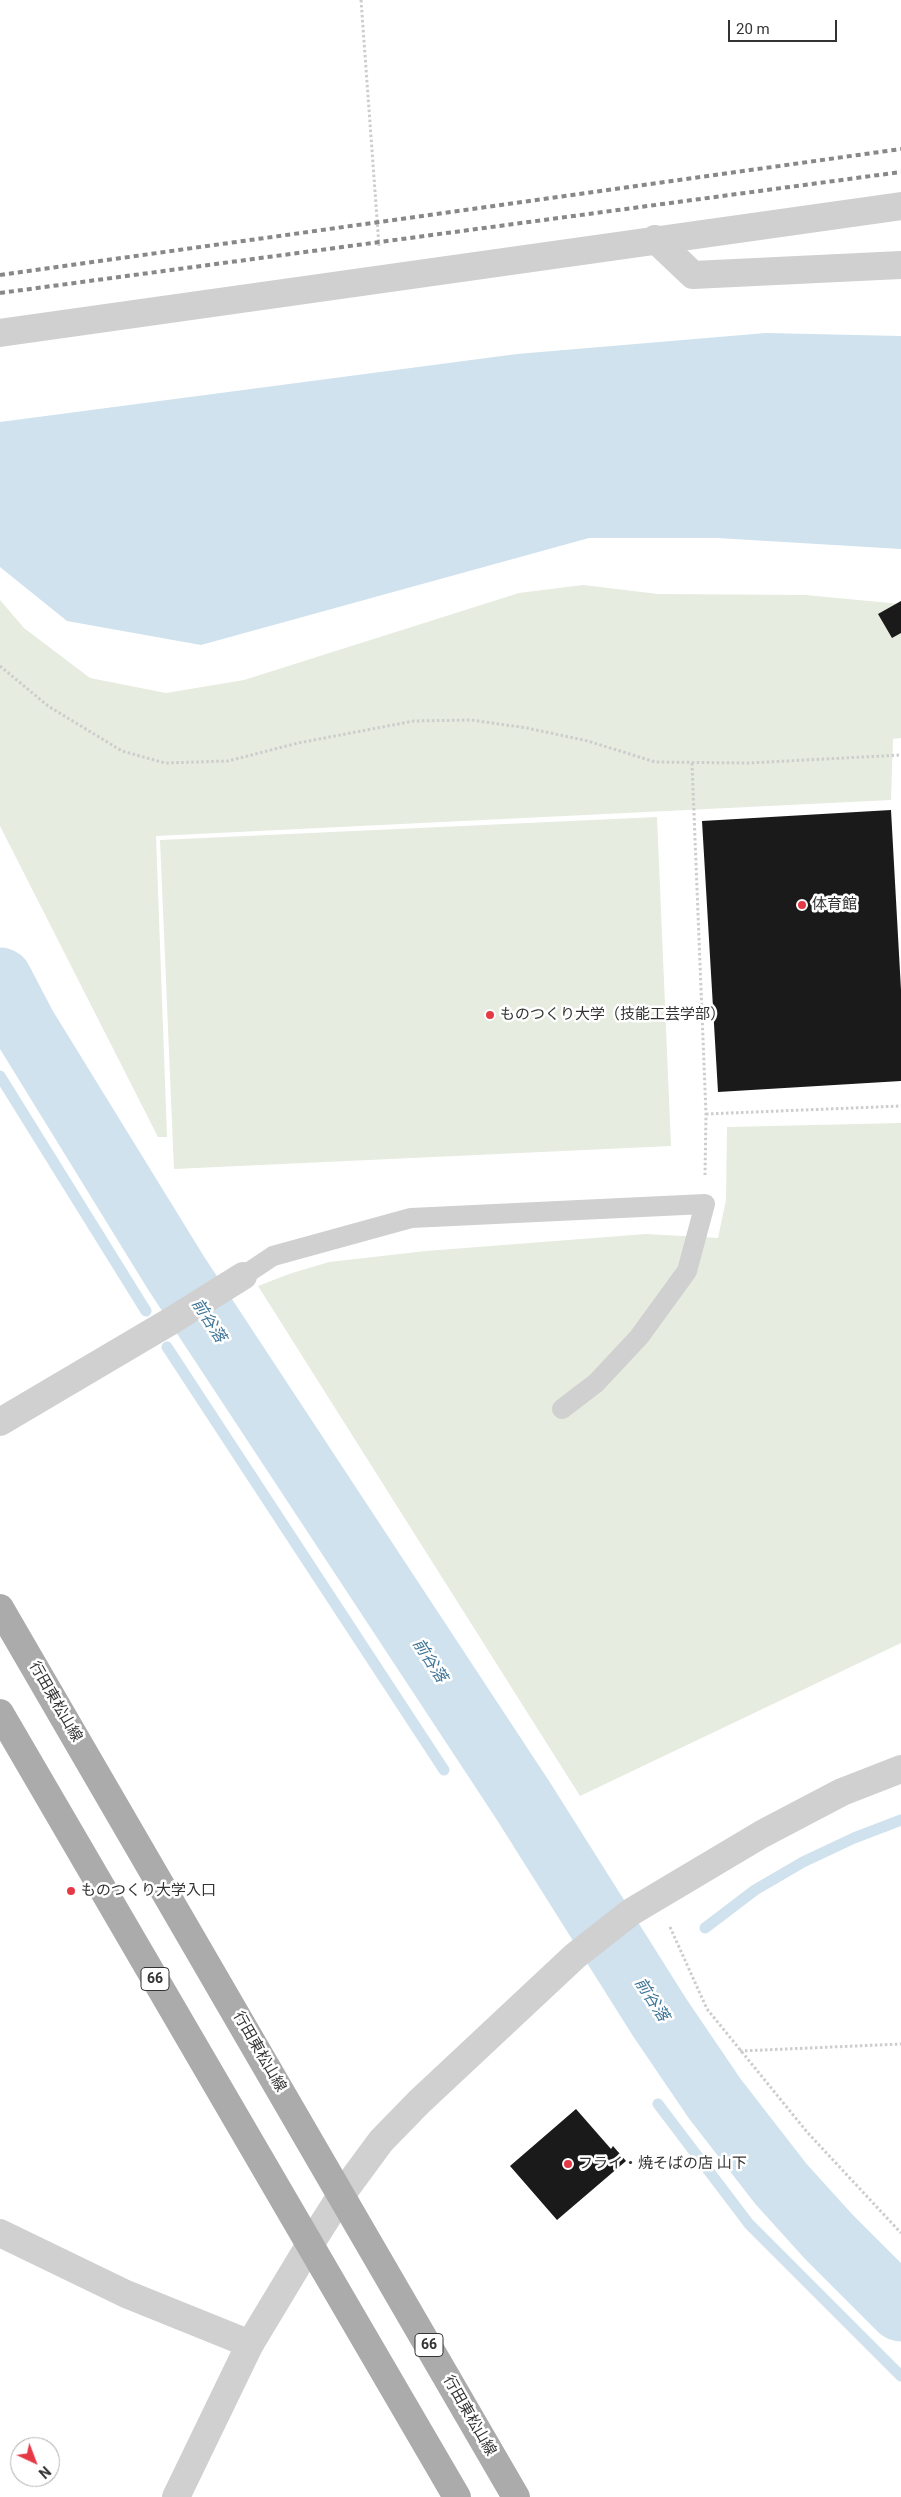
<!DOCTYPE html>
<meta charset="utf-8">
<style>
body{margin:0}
#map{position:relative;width:901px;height:2497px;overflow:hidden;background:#fff;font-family:Roboto,sans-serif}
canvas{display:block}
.north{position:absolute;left:10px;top:2437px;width:50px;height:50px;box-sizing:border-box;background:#fff;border:1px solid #adadad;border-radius:50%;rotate:137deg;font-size:14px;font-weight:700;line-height:20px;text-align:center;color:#333}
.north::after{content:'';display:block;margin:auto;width:18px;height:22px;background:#e63946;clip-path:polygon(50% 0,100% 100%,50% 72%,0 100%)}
.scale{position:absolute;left:728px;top:20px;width:109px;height:22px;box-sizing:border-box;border:2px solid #333;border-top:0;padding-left:6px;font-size:15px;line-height:18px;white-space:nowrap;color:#333;-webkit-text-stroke:4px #fff;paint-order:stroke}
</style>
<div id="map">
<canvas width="901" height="2497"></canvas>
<div class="north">N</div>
<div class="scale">20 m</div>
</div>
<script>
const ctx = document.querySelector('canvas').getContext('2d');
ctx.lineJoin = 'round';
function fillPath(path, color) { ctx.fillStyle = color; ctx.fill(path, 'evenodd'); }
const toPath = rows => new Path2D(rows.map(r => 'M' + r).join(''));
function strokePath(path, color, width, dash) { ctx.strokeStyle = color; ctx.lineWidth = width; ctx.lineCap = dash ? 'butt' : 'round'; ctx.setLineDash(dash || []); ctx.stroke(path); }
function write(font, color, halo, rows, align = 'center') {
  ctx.font = font + ' Roboto,"Noto Sans JP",sans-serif'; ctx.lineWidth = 5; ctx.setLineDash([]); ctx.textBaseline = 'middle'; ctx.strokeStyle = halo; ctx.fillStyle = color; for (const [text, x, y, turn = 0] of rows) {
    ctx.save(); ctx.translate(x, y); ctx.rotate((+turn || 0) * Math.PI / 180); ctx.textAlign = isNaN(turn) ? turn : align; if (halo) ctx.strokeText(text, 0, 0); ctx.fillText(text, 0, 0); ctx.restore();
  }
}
const green = toPath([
 [583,585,658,594,805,595,901,604,901,738,893,739,891,800,156,836,167,1137,158,1137,0,826,0,600,24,628,90,678,166,693,244,680,519,593],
 [657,817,671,1146,174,1169,160,840],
 [901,1123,901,1643,580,1796,258,1286,289,1274,329,1262,426,1251,646,1234,718,1238,726,1200,727,1127]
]);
const water = toPath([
 [766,333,901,336,901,549,717,538,589,538,201,645,67,621,0,567,0,422,517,354]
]);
const stream = toPath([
 [0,1076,146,1311],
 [167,1347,444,1770],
 [705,1928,755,1890,803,1862,854,1838,901,1820],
 [640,1986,657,1971],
 [658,2104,749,2224,901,2376]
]);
const river = toPath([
 [0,980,24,1026,176,1273,524,1802,660,2018,715,2099,781,2184,829,2237,901,2309]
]);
const building = toPath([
 [901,601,901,633,892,638,878,614],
 [891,810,901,990,901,1081,718,1092,702,821],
 [576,2109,611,2149,613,2146,626,2161,557,2220,510,2166]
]);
const path = toPath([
 [361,0,379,246],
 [0,666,48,706,122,751,165,763,228,761,298,743,414,721,471,720,527,728,588,741,655,762,749,763,901,755],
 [692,763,706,1114,705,1175],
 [706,1114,901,1106],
 [670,1927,707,2009,807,2132,901,2233],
 [740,2051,901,2044]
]);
const service = toPath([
 [243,1276,273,1256,411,1218,705,1204,687,1271,639,1337,596,1383,562,1409]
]);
const minor = toPath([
 [655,239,693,275,901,265],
 [0,333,901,206],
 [0,1422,171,1321,243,1276],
 [0,2233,126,2294,250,2344]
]);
const tertiary = toPath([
 [176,2497,250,2344,309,2246,342,2194,381,2141,419,2102,575,1956,631,1912,762,1834,842,1792,901,1769]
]);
const primary = toPath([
 [0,1608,516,2497],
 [0,1713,457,2497]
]);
const rail = toPath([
 [0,275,901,149],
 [0,293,901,172]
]);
const markers = [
 [802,905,5,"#e63946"],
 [490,1015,5,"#e63946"],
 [71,1891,5,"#e63946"],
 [568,2164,5,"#e63946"]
];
const shields = [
 [155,1979,28],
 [429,2345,28]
];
const shieldNames = [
 ["66",155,1979],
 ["66",429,2345]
];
const poiNames = [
 ["体育館",812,905],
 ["ものつくり大学（技能工芸学部）",500,1015],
 ["ものつくり大学入口",81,1891],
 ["フライ・焼そばの店 山下",578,2164]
];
const streetNames = [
 ["行田東松山線",55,1702,60],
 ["行田東松山線",259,2052,60],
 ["行田東松山線",469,2416,60]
];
const waterNames = [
 ["前谷落",208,1321,57],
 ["前谷落",429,1661,57],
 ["前谷落",651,2000,57]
];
fillPath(green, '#e6ecdf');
fillPath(water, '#cfe2ee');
strokePath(stream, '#cfe2ee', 11);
strokePath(river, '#cfe2ee', 65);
fillPath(building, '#1a1a1a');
strokePath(path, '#cdcdcd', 3, [2.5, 2.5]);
strokePath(service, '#d0d0d0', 20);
strokePath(minor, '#d0d0d0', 28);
strokePath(tertiary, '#d0d0d0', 28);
strokePath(primary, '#ababab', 28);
strokePath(rail, '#888', 4, [5, 4]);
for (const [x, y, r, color] of markers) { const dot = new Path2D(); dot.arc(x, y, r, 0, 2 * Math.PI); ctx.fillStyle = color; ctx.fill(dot); strokePath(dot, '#fff', 2); }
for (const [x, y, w] of shields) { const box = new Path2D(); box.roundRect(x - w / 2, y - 11.5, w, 23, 4); ctx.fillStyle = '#fff'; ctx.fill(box); strokePath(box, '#333', 1); }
write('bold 14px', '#333', null, shieldNames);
write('15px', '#333', '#fff', poiNames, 'left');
write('15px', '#333', '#fff', streetNames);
write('italic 16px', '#3f7597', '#fff', waterNames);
</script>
